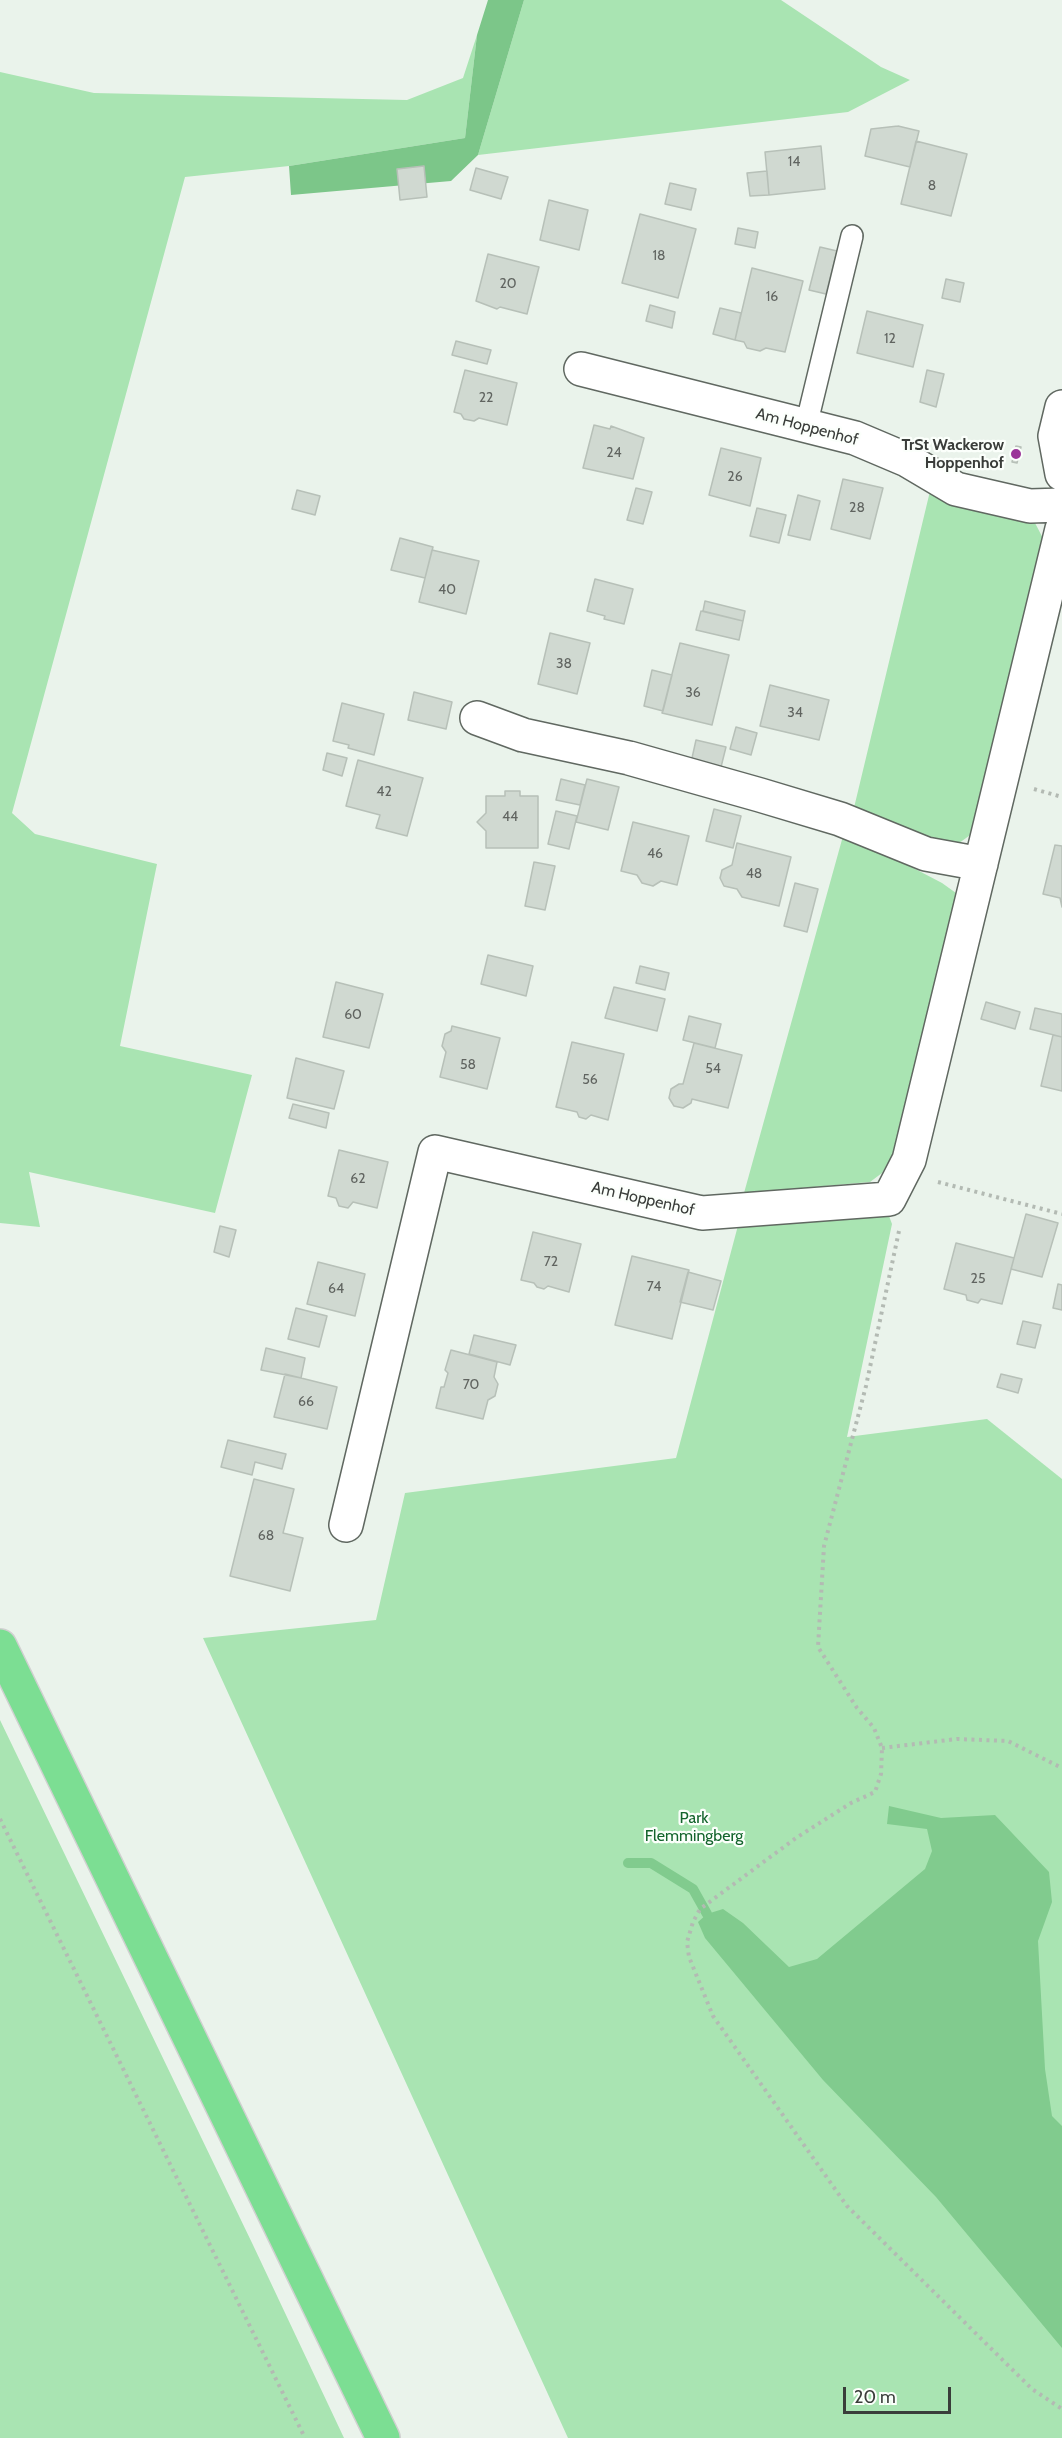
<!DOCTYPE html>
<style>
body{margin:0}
#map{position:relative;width:1062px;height:2438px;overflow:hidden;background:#eaf3eb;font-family:Cabin,sans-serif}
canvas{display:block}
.scale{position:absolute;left:843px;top:2387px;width:108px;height:27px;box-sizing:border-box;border:3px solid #3a3d3a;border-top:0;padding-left:8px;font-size:18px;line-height:21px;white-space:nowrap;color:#3a3d3a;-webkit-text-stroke:4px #fbfffb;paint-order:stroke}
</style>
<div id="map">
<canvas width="1062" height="2438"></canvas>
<div class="scale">20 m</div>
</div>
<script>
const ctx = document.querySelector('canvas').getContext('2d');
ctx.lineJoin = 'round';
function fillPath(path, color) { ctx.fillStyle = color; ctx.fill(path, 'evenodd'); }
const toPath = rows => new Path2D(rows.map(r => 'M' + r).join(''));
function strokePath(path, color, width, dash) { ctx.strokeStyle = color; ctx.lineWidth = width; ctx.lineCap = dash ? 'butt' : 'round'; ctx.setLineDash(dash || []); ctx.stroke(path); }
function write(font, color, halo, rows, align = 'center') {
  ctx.font = font + ' Cabin,sans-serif'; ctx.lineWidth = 4.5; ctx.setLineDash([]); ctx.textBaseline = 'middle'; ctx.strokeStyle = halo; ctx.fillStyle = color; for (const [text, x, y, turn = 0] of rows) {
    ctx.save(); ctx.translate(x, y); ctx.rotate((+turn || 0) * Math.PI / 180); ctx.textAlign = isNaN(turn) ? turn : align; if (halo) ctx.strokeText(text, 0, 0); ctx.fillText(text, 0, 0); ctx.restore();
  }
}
const green = toPath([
 [524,0,781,0,881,67,910,80,848,112,478,155],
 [477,35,465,138,289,166,185,177,12,813,35,834,157,864,120,1046,252,1075,215,1213,29,1172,40,1227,0,1223,0,72,94,93,407,100,463,78],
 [931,487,969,507,1035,523,1046,544,973,833,955,846,852,816],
 [843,836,898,860,942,883,956,893,892,1156,882,1173,870,1182,744,1193],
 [886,1208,892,1224,847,1437,987,1419,1062,1479,1062,2438,568,2438,203,1638,376,1620,405,1493,676,1458,740,1218],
 [0,1720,253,2245,344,2438,0,2438]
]);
const forest = toPath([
 [488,0,524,0,478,155,451,181,291,195,289,166,465,138,477,35]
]);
const water = toPath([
 [889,1806,941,1818,995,1815,1049,1872,1052,1902,1038,1941,1045,2069,1052,2116,1062,2126,1062,2348,936,2197,823,2080,705,1938,698,1922,707,1914,723,1909,743,1923,789,1967,817,1959,925,1869,932,1851,927,1829,887,1824]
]);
const stream = toPath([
 [628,1863,651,1863,693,1889,707,1914]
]);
const building = toPath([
 [898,126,919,131,910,167,865,156,871,129,898,126],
 [916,141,967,154,951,216,901,204,916,141],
 [821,146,825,189,769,195,765,152,821,146],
 [424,166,427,197,400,200,397,169,424,166],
 [476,168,508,177,501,199,470,190,476,168],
 [767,171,769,195,750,196,747,173,767,171],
 [670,183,696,189,691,210,665,204,670,183],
 [549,200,588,210,579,250,540,240,549,200],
 [640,214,696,229,678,298,622,283,640,214],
 [738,228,758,232,755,248,735,244,738,228],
 [820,247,837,251,826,294,809,290,820,247],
 [488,254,539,267,527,314,500,307,497,309,476,301,488,254],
 [752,268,803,281,785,352,766,348,760,351,747,348,744,342,735,340,752,268],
 [946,279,964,283,960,302,942,298,946,279],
 [650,305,675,312,672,328,646,321,650,305],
 [720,308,741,313,735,340,713,334,720,308],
 [867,311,923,325,913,367,857,353,867,311],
 [456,341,491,350,487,364,452,355,456,341],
 [465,370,517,383,507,425,479,418,474,421,464,419,461,414,454,412,465,370],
 [927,370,944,374,936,407,920,402,927,370],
 [594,425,610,429,611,426,644,438,633,479,583,468,594,425],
 [1016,446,1021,447,1017,463,1012,462,1016,446],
 [721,448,761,458,750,506,709,495,721,448],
 [843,479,883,488,870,539,831,529,843,479],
 [636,488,652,492,643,524,627,520,636,488],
 [297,490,320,496,315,515,292,509,297,490],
 [798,495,820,501,810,540,788,535,798,495],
 [757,508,786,515,779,543,750,536,757,508],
 [400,538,433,547,425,578,391,570,400,538],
 [432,550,479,561,466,614,419,602,432,550],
 [595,579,633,589,624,624,604,619,605,616,587,611,595,579],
 [705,601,745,611,743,621,703,611,705,601],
 [701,611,743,621,739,640,696,630,701,611],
 [550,633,590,643,577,694,538,684,550,633],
 [680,643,729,655,712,725,662,713,680,643],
 [652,670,672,675,663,711,644,706,652,670],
 [770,685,829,700,819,740,760,726,770,685],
 [414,692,452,702,446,729,408,720,414,692],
 [342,703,384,714,374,755,348,748,349,745,333,741,342,703],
 [736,727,757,733,751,755,730,749,736,727],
 [696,740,726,747,719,775,690,767,696,740],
 [327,753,347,758,342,776,323,770,327,753],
 [358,760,423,778,407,836,376,828,380,815,346,806,358,760],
 [561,779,585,785,580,805,556,800,561,779],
 [587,779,619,787,608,830,576,822,587,779],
 [505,791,520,791,520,796,538,796,538,848,486,848,486,831,477,822,486,813,486,796,505,796,505,791],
 [714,809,741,816,733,848,706,841,714,809],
 [556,811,577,816,569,849,548,844,556,811],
 [633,822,689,836,677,885,661,881,653,886,642,883,637,875,621,871,633,822],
 [737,843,791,857,779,906,742,897,737,889,724,886,720,878,722,870,732,865,737,843],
 [1055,845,1062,846,1062,907,1060,898,1043,894,1055,845],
 [534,862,555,866,545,910,525,906,534,862],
 [795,883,818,889,807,932,784,926,795,883],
 [488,955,533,966,526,996,481,984,488,955],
 [640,966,669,973,665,990,636,983,640,966],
 [336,982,383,994,369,1048,323,1037,336,982],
 [614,987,665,999,657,1031,605,1018,614,987],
 [986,1002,1020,1012,1015,1029,981,1019,986,1002],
 [1035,1008,1062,1014,1062,1037,1030,1029,1035,1008],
 [689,1016,721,1024,715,1048,683,1040,689,1016],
 [452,1026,500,1038,487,1089,440,1077,446,1052,442,1046,445,1034,451,1031,452,1026],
 [1053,1035,1062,1037,1062,1091,1041,1086,1053,1035],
 [572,1042,624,1054,608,1120,591,1115,586,1119,579,1117,577,1112,556,1107,572,1042],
 [694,1043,742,1055,728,1108,692,1099,691,1103,683,1108,674,1106,669,1098,671,1089,679,1084,683,1084,694,1043],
 [296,1058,344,1071,334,1109,287,1098,296,1058],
 [293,1104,329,1113,326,1128,289,1118,293,1104],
 [339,1150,388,1162,377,1208,353,1202,348,1208,339,1206,336,1198,328,1196,339,1150],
 [1026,1214,1058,1223,1042,1277,1011,1269,1026,1214],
 [220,1226,236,1230,229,1257,214,1252,220,1226],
 [533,1232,581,1244,569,1292,548,1286,544,1289,537,1287,534,1283,521,1280,533,1232],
 [956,1243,1014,1258,1002,1304,981,1299,978,1303,967,1300,966,1295,944,1289,956,1243],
 [632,1256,689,1270,672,1339,615,1325,632,1256],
 [318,1262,365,1274,355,1316,307,1304,318,1262],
 [688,1272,721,1281,713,1310,680,1302,688,1272],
 [1058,1284,1062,1285,1062,1310,1053,1308,1058,1284],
 [296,1308,327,1316,319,1347,288,1339,296,1308],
 [1023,1321,1041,1325,1035,1348,1017,1344,1023,1321],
 [474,1335,516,1345,510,1365,469,1354,474,1335],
 [266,1348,305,1358,301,1378,261,1370,266,1348],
 [451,1350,497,1362,494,1377,498,1384,495,1396,488,1400,483,1419,436,1408,441,1387,444,1387,448,1373,445,1370,451,1350],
 [285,1374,337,1387,327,1429,274,1417,285,1374],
 [1001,1374,1022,1379,1018,1393,997,1387,1001,1374],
 [228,1440,286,1454,282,1469,255,1462,252,1475,221,1467,228,1440],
 [254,1479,294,1489,283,1533,303,1538,290,1591,230,1576,254,1479]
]);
const path = toPath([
 [1034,789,1062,797],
 [938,1182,1062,1214],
 [899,1231,866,1386,824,1546,818,1647,857,1708,874,1728,882,1748,881,1774,875,1792,851,1803,796,1838,700,1909,693,1922,687,1942,689,1957,713,2016,847,2206,1032,2389,1062,2409],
 [882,1748,957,1739,1008,1741,1062,1768],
 [0,1819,305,2438]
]);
const service = toPath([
 [806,426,852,236]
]);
const minor = toPath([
 [581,369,855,438,907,460,956,489,1030,506,1062,505],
 [1062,407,1055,436,1062,474],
 [477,718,523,735,629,758,760,795,840,819,926,854,981,864],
 [346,1525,435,1152,702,1213,889,1199,909,1160,1062,529]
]);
const trunk = toPath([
 [0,1646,383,2438]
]);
const markers = [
 [1016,454,6,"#9b3599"]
];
const numberNames = [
 ["14",794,162],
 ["8",932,186],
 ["18",659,256],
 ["20",508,284],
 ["16",772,297],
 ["12",890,339],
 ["22",486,398],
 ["24",614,453],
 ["26",735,477],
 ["28",857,508],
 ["40",447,590],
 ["38",564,664],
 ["36",693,693],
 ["34",795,713],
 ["42",384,792],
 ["44",510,817],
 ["46",655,854],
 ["48",754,874],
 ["60",353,1015],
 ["58",468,1065],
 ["54",713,1069],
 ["56",590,1080],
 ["62",358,1179],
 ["72",551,1262],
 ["25",978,1279],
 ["74",654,1287],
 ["64",336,1289],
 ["70",471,1385],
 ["66",306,1402],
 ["68",266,1536]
];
const streetNames = [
 ["Am Hoppenhof",807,427,15],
 ["Am Hoppenhof",643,1199,13]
];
const poiNames = [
 ["TrSt Wackerow",1004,445],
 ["Hoppenhof",1004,463]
];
const parkNames = [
 ["Park",694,1818],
 ["Flemmingberg",694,1836]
];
fillPath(green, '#a9e4b2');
fillPath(forest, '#7cc689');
fillPath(water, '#81cb8e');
strokePath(stream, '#81cb8e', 10);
fillPath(building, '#d0d9d1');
strokePath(building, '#b7c0b8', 1.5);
strokePath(service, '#606861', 24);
strokePath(minor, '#606861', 36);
strokePath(trunk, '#d0d0d0', 36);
strokePath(path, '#b3bab3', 4, [3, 4.5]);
strokePath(service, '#fff', 21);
strokePath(minor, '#fff', 33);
strokePath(trunk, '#7cde93', 33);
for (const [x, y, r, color] of markers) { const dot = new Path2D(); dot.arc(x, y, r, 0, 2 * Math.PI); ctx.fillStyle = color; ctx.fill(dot); strokePath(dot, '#fbfffb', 2); }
write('14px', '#606460', null, numberNames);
write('16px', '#3a3d3a', '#fbfffb', streetNames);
write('bold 16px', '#3a3d3a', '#fbfffb', poiNames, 'right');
write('16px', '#13642c', '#fbfffb', parkNames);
</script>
